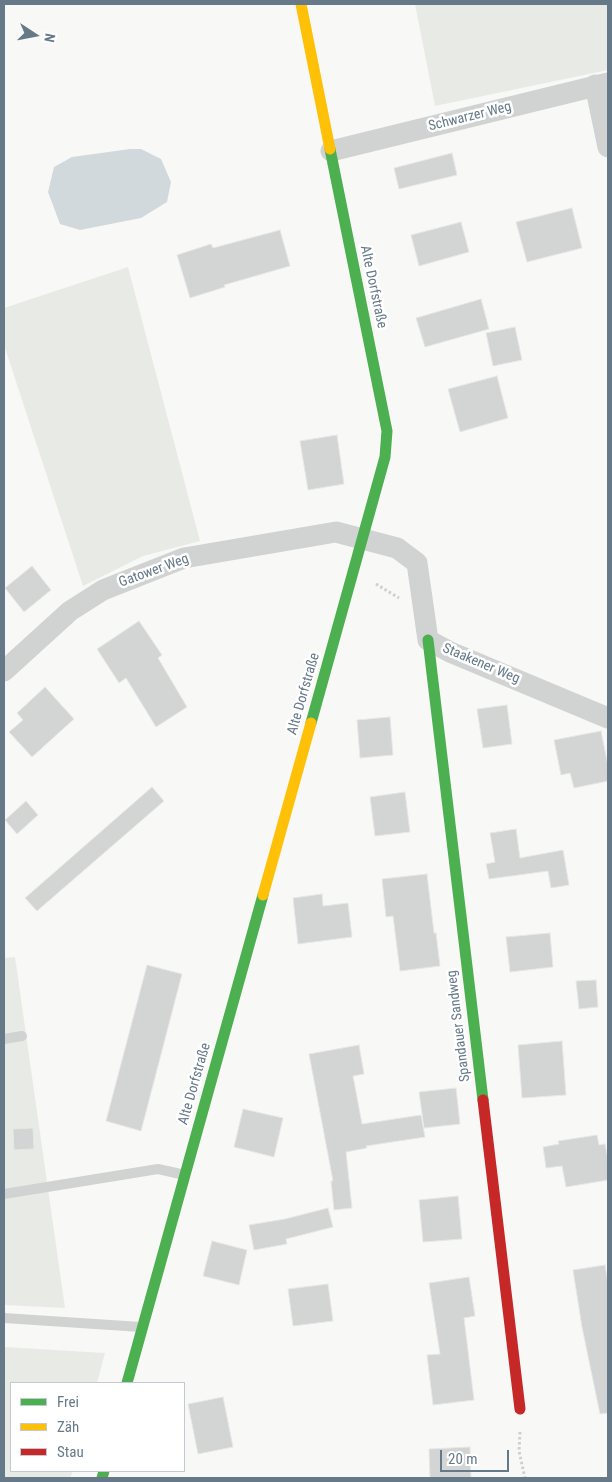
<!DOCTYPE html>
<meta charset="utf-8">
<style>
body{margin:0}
#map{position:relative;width:612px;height:1482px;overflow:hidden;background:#f8f8f7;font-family:"Roboto Condensed",sans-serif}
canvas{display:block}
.frame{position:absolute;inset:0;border:5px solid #667989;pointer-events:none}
.legend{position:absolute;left:10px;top:1382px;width:175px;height:90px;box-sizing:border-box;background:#fff;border:1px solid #c2c9d0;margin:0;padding:6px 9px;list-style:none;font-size:15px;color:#667989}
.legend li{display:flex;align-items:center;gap:10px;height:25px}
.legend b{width:25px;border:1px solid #c2c9d0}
.north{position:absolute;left:10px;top:10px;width:50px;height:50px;-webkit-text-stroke:4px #fff;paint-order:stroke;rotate:101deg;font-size:14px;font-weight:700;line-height:20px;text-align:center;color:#667989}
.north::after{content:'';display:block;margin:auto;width:18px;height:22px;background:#667989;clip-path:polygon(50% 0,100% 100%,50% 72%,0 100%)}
.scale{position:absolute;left:440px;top:1450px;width:69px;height:22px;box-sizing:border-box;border:2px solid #667989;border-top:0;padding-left:6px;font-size:15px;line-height:18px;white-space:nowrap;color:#667989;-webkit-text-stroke:4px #fff;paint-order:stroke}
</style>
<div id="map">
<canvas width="612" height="1482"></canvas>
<div class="frame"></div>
<ul class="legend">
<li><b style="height:6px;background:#4caf50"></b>Frei</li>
<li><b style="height:6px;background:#ffc107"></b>Zäh</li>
<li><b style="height:6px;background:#c62828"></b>Stau</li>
</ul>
<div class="north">N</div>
<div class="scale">20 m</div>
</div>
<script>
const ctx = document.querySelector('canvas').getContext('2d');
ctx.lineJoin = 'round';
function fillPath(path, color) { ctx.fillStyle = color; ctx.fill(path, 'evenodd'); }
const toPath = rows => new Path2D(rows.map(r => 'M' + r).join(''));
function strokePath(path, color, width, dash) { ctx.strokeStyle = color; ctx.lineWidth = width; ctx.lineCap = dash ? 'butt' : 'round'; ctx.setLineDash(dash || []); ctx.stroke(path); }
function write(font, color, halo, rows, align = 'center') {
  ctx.font = font + ' "Roboto Condensed",sans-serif'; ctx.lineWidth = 5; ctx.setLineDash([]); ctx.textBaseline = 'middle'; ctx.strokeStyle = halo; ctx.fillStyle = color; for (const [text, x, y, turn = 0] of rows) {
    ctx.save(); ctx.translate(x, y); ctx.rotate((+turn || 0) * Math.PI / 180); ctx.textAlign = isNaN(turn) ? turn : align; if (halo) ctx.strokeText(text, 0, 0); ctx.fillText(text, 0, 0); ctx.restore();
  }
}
const green = toPath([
 [415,4,608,4,608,70,435,106],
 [128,267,200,541,143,556,83,586,4,345,4,308],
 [15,957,65,1308,4,1305,4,958],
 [4,1347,105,1353,97,1383,11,1383,11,1471,73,1471,70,1478,4,1478]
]);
const water = toPath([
 [130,149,141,149,161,159,171,182,167,202,141,218,80,230,60,224,48,192,54,167,72,157]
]);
const building = toPath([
 [452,153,457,175,399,189,394,168,452,153],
 [572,208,582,248,527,262,516,222,572,208],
 [461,222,469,252,419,266,411,235,461,222],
 [280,230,290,266,224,285,225,287,190,298,177,255,211,244,213,248,280,230],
 [481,299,489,329,425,347,416,318,481,299],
 [515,327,522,360,493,366,486,333,515,327],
 [497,376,508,418,460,432,448,389,497,376],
 [337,435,344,484,308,490,300,441,337,435],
 [32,566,51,590,24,612,5,588,32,566],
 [139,621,162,655,158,658,187,707,156,727,126,678,119,683,97,649,139,621],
 [45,687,74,719,32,757,9,732,23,720,17,713,45,687],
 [507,705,512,744,483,748,477,709,507,705],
 [390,717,393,755,360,758,357,720,390,717],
 [601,731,608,766,608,781,574,788,570,773,561,775,554,740,601,731],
 [152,787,164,801,37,911,25,898,152,787],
 [405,792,410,832,375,836,370,797,405,792],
 [26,801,38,815,17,834,5,820,26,801],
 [516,829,520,858,563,850,569,885,551,888,548,871,489,879,486,864,495,862,490,833,516,829],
 [427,874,434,933,436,933,440,966,400,971,393,916,386,917,382,879,427,874],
 [322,894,323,906,348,903,352,937,298,944,293,898,322,894],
 [550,933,553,967,510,972,506,937,550,933],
 [147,965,182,974,141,1131,106,1121,147,965],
 [596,980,598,1007,579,1009,576,981,596,980],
 [562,1041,566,1095,522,1098,518,1045,562,1041],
 [359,1045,364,1074,353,1076,362,1124,421,1115,425,1137,366,1146,367,1148,346,1152,352,1208,334,1210,331,1181,333,1181,309,1054,359,1045],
 [456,1088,460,1124,424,1128,419,1092,456,1088],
 [243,1109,283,1118,274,1157,234,1147,243,1109],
 [33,1128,34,1149,14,1150,13,1129,33,1128],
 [597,1135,599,1145,605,1144,608,1159,608,1180,566,1187,562,1166,546,1168,543,1147,559,1144,558,1141,597,1135],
 [458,1196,462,1239,423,1242,419,1200,458,1196],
 [328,1208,333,1227,286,1239,287,1244,254,1250,249,1225,285,1219,328,1208],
 [212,1241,247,1250,239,1285,203,1276,212,1241],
 [605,1265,608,1283,608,1413,600,1414,582,1327,573,1270,605,1265],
 [469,1277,475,1316,464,1318,474,1400,433,1405,427,1355,440,1354,429,1283,469,1277],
 [328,1284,333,1321,293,1326,288,1289,328,1284],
 [223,1397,233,1447,198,1454,188,1404,223,1397],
 [470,1447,471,1478,430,1478,429,1449,470,1447]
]);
const path = toPath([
 [376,584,399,598],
 [520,1432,519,1451,525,1478]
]);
const lane = toPath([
 [4,1039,22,1036],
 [4,1194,158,1169,185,1175],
 [4,1318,141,1327]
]);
const street = toPath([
 [595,85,608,147],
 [331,151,608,83],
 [4,671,70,611,103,590,184,558,336,532,397,548,417,563,428,640,450,652,608,718]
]);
const fast = toPath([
 [428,640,483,1100],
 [311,723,385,457,387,431,330,149],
 [127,1383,263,895],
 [102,1478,104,1471]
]);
const slow = toPath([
 [301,4,330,149],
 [263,895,311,723]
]);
const jam = toPath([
 [483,1100,520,1409]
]);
const streetNames = [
 ["Schwarzer Weg",470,117,-14],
 ["Alte Dorfstraße",373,287,78],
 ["Gatower Weg",154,571,-20],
 ["Staakener Weg",481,664,23],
 ["Alte Dorfstraße",304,694,-74],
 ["Spandauer Sandweg",459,1026,-97],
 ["Alte Dorfstraße",195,1084,-74]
];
fillPath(green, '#e8ebe5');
fillPath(water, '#d2d9dc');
fillPath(building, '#d3d4d4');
strokePath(building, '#e7e7e6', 1);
strokePath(path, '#cecfd0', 3, [2.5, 2.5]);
strokePath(lane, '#d1d3d3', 10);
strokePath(street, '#d1d3d3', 21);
strokePath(fast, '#4caf50', 11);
strokePath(slow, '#ffc107', 11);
strokePath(jam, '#c62828', 11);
write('14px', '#667989', '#fff', streetNames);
</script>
